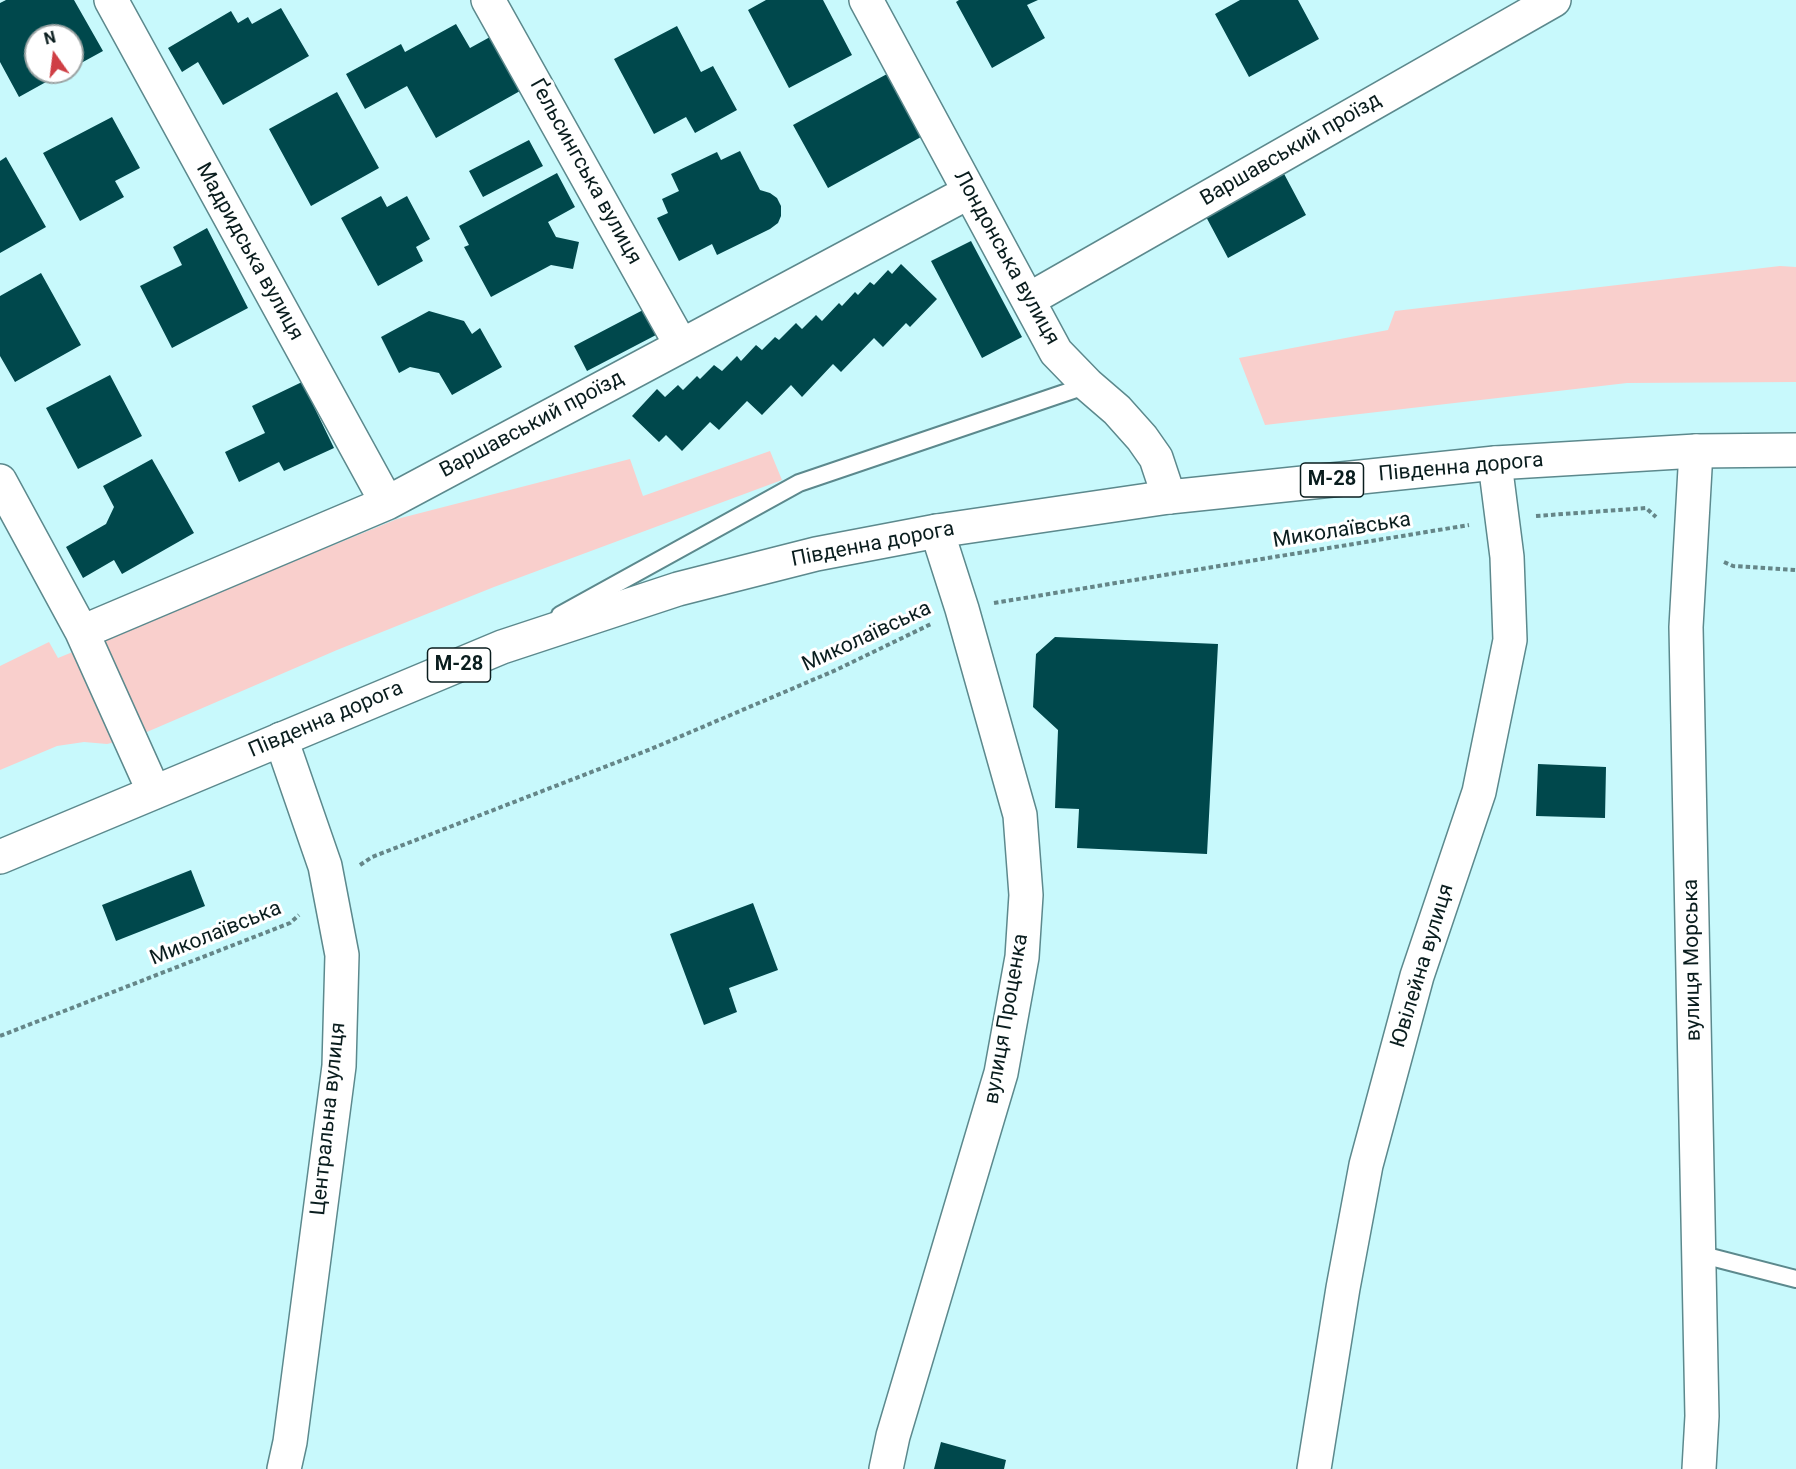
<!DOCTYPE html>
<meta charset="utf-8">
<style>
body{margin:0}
#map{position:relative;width:1796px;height:1469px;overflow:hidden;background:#c8f9fc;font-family:Roboto,sans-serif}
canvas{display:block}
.north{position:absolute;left:24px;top:24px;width:60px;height:60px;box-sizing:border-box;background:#fff;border:2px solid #9da5a5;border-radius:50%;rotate:346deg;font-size:16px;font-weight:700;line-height:24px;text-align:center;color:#0a1d1e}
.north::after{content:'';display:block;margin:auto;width:21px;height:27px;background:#cf3f45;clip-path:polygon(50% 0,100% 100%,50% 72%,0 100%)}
</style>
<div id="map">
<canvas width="1796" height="1469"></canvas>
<div class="north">N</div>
</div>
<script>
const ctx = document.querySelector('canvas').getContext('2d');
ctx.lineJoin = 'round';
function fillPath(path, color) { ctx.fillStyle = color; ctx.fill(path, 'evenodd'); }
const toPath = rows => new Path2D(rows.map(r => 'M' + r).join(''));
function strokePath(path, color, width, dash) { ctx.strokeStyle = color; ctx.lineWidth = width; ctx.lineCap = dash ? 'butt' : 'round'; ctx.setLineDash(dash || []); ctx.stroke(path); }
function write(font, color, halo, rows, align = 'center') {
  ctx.font = font + ' Roboto,sans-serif'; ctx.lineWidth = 6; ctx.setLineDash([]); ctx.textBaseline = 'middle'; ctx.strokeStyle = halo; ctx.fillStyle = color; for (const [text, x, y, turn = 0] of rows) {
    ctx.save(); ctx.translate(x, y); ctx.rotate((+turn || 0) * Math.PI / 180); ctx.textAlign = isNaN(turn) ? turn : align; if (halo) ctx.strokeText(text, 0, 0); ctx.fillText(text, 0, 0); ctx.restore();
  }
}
const green = toPath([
 [1780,266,1796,267,1796,382,1627,383,1265,425,1239,358,1388,330,1395,311],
 [770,451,782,480,494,587,337,650,133,738,107,744,84,742,57,746,0,770,0,666,49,642,58,658,397,519,630,459,643,496]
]);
const building = toPath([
 [6,0,74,0,103,51,72,68,72,36,36,36,36,72,64,72,19,97,0,62,0,3],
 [766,0,823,0,852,55,789,88,748,10],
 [959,0,1038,0,1027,5,1045,38,992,68,956,2],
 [1240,0,1298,0,1319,39,1249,77,1215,14],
 [281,8,309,56,223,105,198,62,182,72,168,48,231,11,238,23,248,17,252,24],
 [456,24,470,48,490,37,520,91,436,138,407,86,365,109,346,74,401,44,405,52],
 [677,26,701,72,713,66,737,110,695,133,686,117,654,134,614,59],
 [887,74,921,137,828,188,793,125],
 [337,92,379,168,311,206,269,129],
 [112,117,140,168,115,181,124,197,80,221,43,153],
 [529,140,543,166,483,197,469,171],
 [740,151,760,190,770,193,777,198,781,206,781,216,778,223,770,229,717,255,712,244,679,261,657,218,668,213,662,199,679,191,671,174,717,152,721,160],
 [6,157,46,227,0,253,0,161],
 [1282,170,1306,215,1228,258,1204,213],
 [557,173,575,207,548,222,556,237,579,242,573,269,551,265,491,297,464,247,469,245,459,226],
 [381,196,387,207,407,196,430,239,416,247,423,261,378,286,341,218],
 [207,228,248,308,172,348,140,286,182,265,173,247],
 [971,241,1022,337,982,358,931,261],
 [901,264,937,299,910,327,906,323,883,347,874,338,841,372,833,364,802,397,791,385,762,415,747,401,719,430,710,422,682,451,666,435,659,442,632,416,657,389,665,397,678,385,683,390,697,376,700,379,714,365,722,371,737,356,741,361,756,345,762,350,775,337,779,340,796,323,802,329,816,315,822,321,839,303,842,306,855,292,858,295,870,282,874,285,888,270,892,274],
 [41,273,81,345,15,382,0,356,0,296],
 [643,310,656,335,587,371,574,346],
 [429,311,464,321,472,334,480,328,502,367,452,395,439,373,410,367,399,373,381,337],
 [110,375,142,436,78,469,46,408],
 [302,382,334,448,284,471,279,462,239,482,225,452,265,433,252,406],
 [152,459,194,533,122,574,114,560,83,578,66,547,106,524,114,507,103,486],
 [1055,637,1218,644,1207,854,1077,848,1079,809,1055,808,1058,730,1033,707,1036,654],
 [1538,764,1606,767,1605,818,1536,816],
 [191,870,205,906,116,941,102,905],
 [753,903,778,970,729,988,737,1012,704,1025,670,934],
 [941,1442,1006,1460,1004,1469,934,1469]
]);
const path = toPath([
 [1536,516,1646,508,1656,517],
 [1724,562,1733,566,1796,570],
 [994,603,1469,525],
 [360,865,372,857,651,749,836,670,931,624],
 [0,1036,290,923,299,915]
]);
const lane = toPath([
 [560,615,799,483,1088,385],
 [1699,1254,1796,1279]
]);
const street = toPath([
 [111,0,387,503],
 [488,0,681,345],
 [866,0,1056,352,1088,385,1117,410,1142,438,1156,458,1169,497],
 [1028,300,1554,0],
 [1696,451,1686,627,1702,1416,1699,1469],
 [0,481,82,632,154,792],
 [82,632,387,503,969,192],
 [281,739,325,866,342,955,339,1066,290,1442,284,1469],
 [886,1469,893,1436,1001,1073,1022,957,1026,895,1020,815,962,609,937,531],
 [1314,1469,1343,1288,1366,1165,1417,976,1479,792,1510,640,1507,557,1495,463]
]);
const highway = toPath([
 [0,857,502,647,678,589,816,554,937,531,1169,497,1495,463,1696,451,1796,450]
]);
const shields = [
 [1332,480,63],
 [459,665,63]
];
const shieldNames = [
 ["М-28",1332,480],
 ["М-28",459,665]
];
const streetNames = [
 ["Варшавський проїзд",1291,150,-30],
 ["Ґельсингська вулиця",585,172,61],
 ["Мадридська вулиця",249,252,61],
 ["Лондонська вулиця",1006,258,61],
 ["Варшавський проїзд",532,425,-28],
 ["Південна дорога",1461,468,-5],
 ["Миколаївська",1342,531,-9],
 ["Південна дорога",873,545,-11],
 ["Миколаївська",867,637,-25],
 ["Південна дорога",326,720,-23],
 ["Миколаївська",216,934,-22],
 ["вулиця Морська",1693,960,-91],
 ["Ювілейна вулиця",1423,966,-73],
 ["вулиця Проценка",1007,1019,-80],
 ["Центральна вулиця",329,1119,-84]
];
fillPath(green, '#f9cfcc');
fillPath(building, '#00484c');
strokePath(lane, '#5c898d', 20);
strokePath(street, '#5c898d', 36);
strokePath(highway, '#5c898d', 36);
strokePath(path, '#658688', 4, [4.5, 3]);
strokePath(lane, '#fff', 16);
strokePath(street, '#fff', 33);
strokePath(highway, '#fff', 33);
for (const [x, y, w] of shields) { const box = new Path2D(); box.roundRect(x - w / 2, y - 17, w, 34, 4.5); ctx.fillStyle = '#fff'; ctx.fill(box); strokePath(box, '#0a1d1e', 1.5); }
write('bold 20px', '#0a1d1e', null, shieldNames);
write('21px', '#0a1d1e', '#fff', streetNames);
</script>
